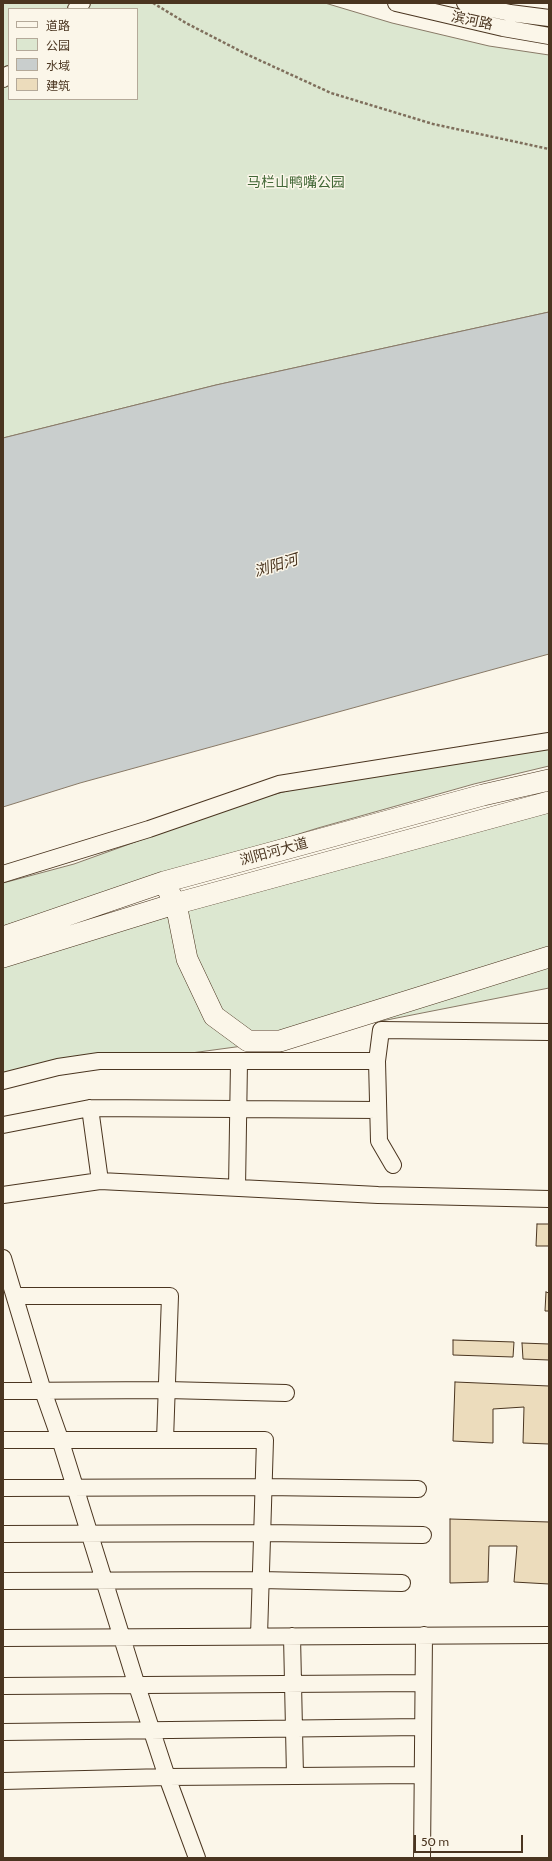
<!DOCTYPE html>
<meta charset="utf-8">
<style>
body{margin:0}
#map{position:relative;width:552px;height:1861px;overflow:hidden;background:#fbf6e9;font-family:Cabin,"Noto Sans SC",sans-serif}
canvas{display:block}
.frame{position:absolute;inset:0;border:4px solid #4a3520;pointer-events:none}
.legend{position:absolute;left:8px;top:8px;width:130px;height:92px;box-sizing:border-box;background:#fbf6e9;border:1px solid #b4a999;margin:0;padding:5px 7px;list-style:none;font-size:12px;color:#4a3520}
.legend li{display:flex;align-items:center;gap:8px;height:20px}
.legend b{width:20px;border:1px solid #b4a999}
.scale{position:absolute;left:414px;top:1835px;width:109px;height:18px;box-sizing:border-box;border:2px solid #4a3520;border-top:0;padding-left:5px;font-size:12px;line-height:14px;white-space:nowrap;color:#4a3520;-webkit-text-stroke:3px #fbf6e9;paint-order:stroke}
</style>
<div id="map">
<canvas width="552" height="1861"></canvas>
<div class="frame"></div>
<ul class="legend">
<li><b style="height:5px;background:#fbf6e9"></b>道路</li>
<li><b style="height:11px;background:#dce7d0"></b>公园</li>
<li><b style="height:11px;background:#c9cecd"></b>水域</li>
<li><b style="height:11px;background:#ecdcbc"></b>建筑</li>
</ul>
<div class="scale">50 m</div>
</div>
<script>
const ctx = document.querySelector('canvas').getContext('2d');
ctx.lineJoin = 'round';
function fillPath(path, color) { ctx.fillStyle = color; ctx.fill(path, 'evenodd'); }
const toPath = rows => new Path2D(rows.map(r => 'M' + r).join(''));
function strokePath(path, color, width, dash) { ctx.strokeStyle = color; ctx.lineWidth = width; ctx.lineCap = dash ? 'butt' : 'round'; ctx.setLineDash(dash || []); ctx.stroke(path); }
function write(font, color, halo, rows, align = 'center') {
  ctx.font = font + ' Cabin,"Noto Sans SC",sans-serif'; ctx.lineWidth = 3; ctx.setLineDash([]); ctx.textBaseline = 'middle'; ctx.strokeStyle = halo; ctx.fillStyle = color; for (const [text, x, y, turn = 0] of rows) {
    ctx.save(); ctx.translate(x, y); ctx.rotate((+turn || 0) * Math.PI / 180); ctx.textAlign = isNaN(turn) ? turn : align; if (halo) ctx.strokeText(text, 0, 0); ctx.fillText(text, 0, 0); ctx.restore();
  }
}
const green = toPath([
 [3,3,325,3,392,23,489,46,549,55,549,312,216,385,3,438,3,3],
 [9,9,137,9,137,99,9,99,9,9],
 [549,747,549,766,474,784,318,828,3,926,3,883,74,864,252,800,299,788,549,747],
 [549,802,549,988,280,1041,28,1075,3,1085,3,966,549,802]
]);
const water = toPath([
 [549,312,549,654,80,783,3,807,3,438,216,385,549,312]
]);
const building = toPath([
 [537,1224,549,1224,549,1246,536,1246,537,1224],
 [546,1292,549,1293,549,1311,545,1311,546,1292],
 [453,1340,514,1342,513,1357,453,1355,453,1340],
 [522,1343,549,1344,549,1360,523,1359,522,1343],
 [455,1382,549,1386,549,1444,523,1443,524,1407,493,1409,493,1443,453,1441,455,1382],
 [450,1519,549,1522,549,1584,514,1582,517,1546,489,1546,488,1582,450,1583,450,1519]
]);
const path = toPath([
 [153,3,186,23,246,54,331,93,433,124,549,149]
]);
const minor = toPath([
 [396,3,503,28,549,36],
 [465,3,510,13,549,18],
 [76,9,82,3],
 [3,79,9,74],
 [3,874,149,829,279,784,549,741],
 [3,1081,58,1067,99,1061,377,1061],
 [90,1108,100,1181],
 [3,1125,90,1108,378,1110],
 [393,1165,379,1141,377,1061,381,1030,549,1032],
 [237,1188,239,1062],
 [3,1195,100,1181,378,1195,549,1199],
 [3,1258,43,1391,60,1439,137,1686,167,1777,197,1858],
 [15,1296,170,1296,165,1440],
 [3,1391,167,1390,286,1393],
 [3,1440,265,1440,259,1636],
 [3,1488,263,1487,418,1489],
 [3,1534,262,1533,423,1535],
 [3,1581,260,1580,402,1583],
 [292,1636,295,1776],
 [3,1638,549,1635],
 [3,1686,423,1683],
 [3,1732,422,1727],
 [3,1781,167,1777,421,1775],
 [422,1858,424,1635]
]);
const major = toPath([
 [169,892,176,904,187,959,214,1016,248,1041,280,1041,549,957],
 [3,937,164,882,483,795,549,780],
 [3,957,171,905,549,802]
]);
const streetNames = [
 ["滨河路",472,21,12],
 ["浏阳河大道",274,852,-15]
];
const parkNames = [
 ["马栏山鸭嘴公园",296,183]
];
const waterNames = [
 ["浏阳河",276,566,-17]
];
fillPath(green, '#dce7d0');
strokePath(green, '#887966', 1);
fillPath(water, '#c9cecd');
strokePath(water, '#887966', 1);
fillPath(building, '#ecdcbc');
strokePath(building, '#4a3520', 1);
strokePath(minor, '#4a3520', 18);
strokePath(major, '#4a3520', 22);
strokePath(path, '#7f6f5c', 2.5, [3, 2]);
strokePath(minor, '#fbf6e9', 16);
strokePath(major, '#fbf6e9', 21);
write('14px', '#4a3520', '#fbf6e9', streetNames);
write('14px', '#436837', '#fbf6e9', parkNames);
write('italic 15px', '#4a3520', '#fbf6e9', waterNames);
</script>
